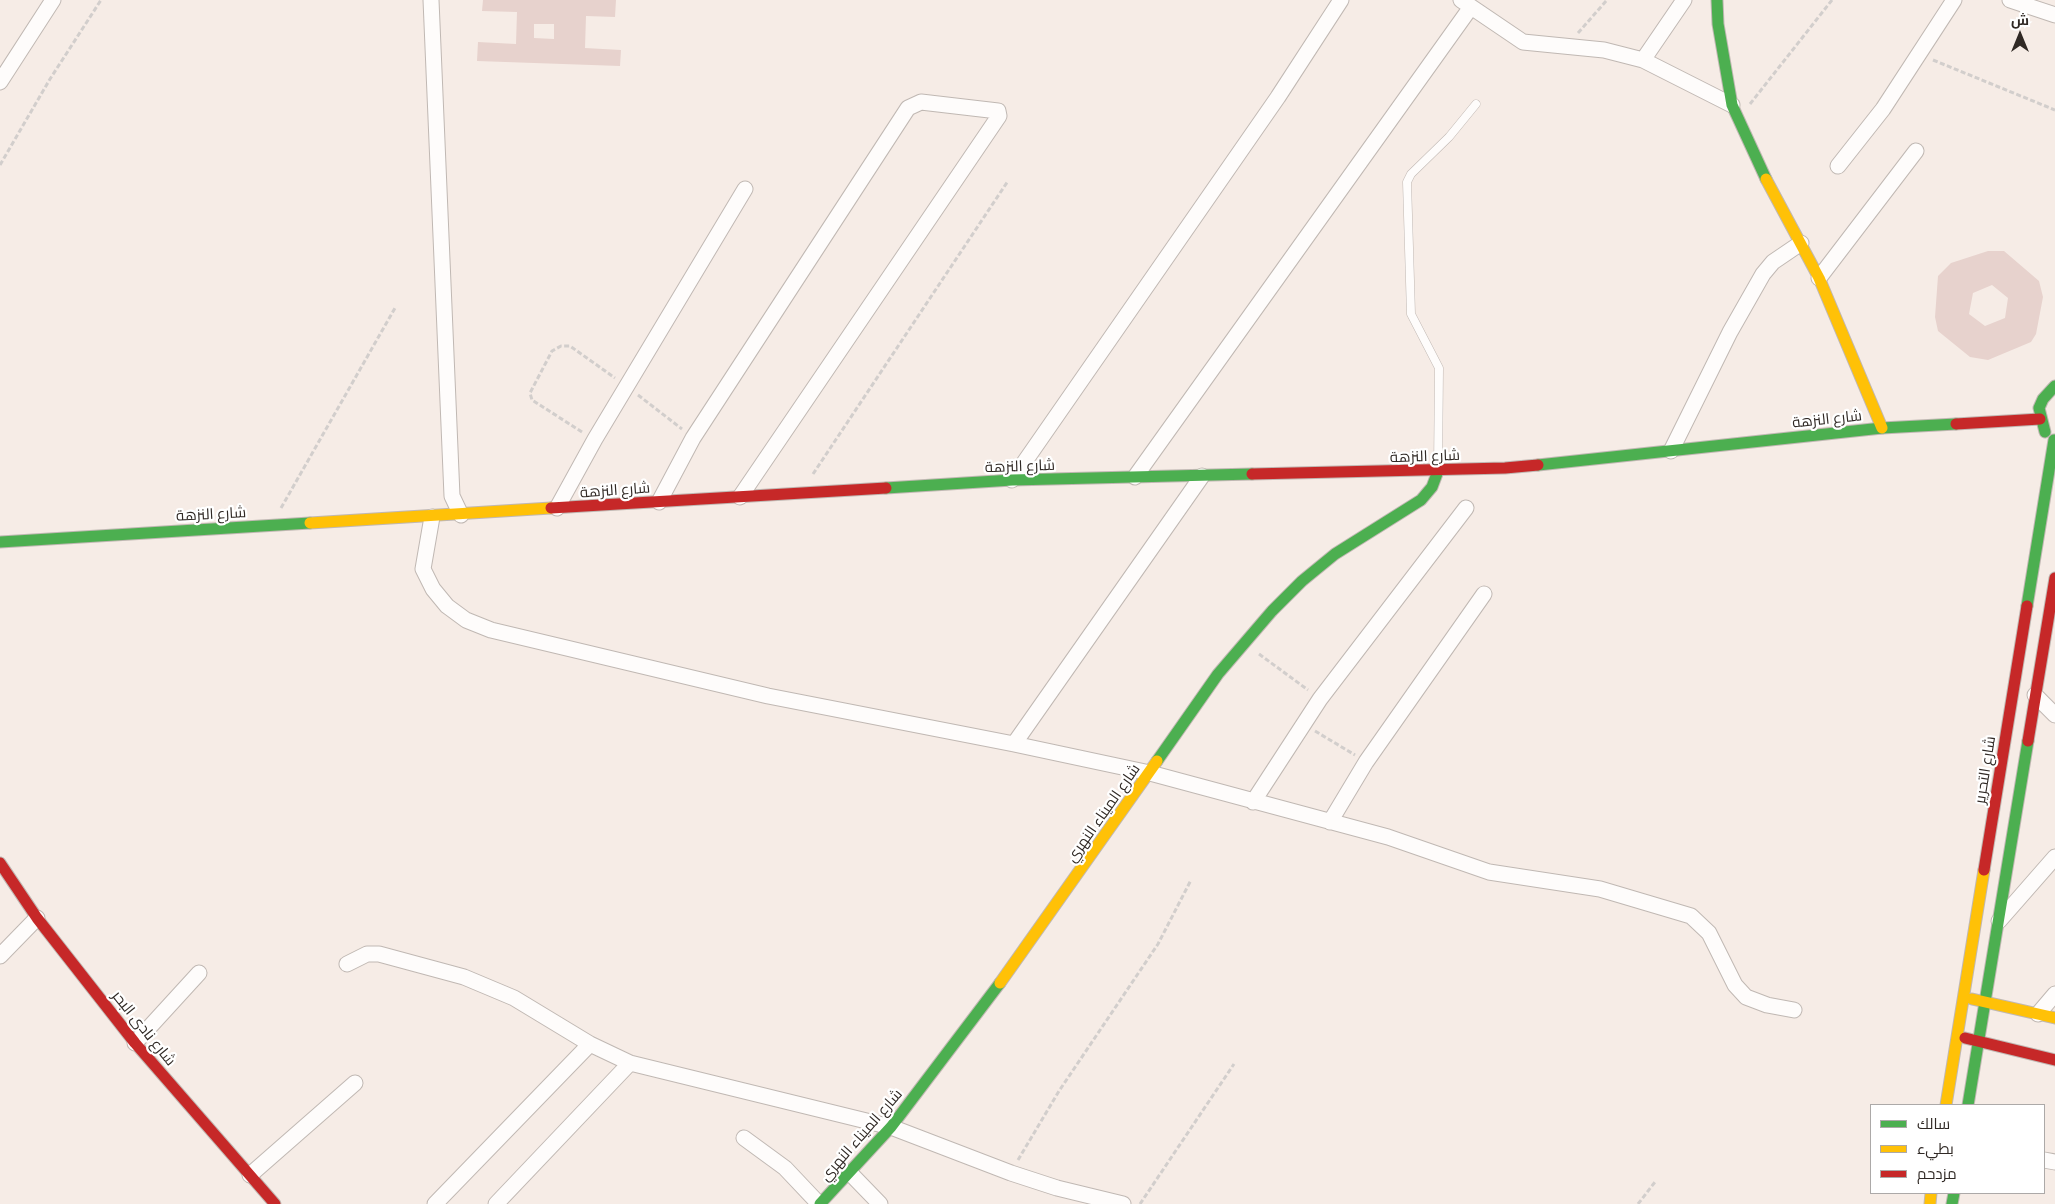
<!DOCTYPE html>
<meta charset="utf-8">
<style>
body{margin:0}
#map{position:relative;width:2055px;height:1204px;overflow:hidden;background:#f6ece6;font-family:Ubuntu,Cairo,sans-serif}
canvas{display:block}
.legend{position:absolute;left:1870px;top:1104px;width:175px;height:90px;box-sizing:border-box;background:#fff;border:1px solid #aca9a8;margin:0;padding:6px 9px;list-style:none;font-size:15px;color:#302925}
.legend li{display:flex;align-items:center;gap:10px;height:25px}
.legend b{width:25px;border:1px solid #aca9a8}
.north{position:absolute;left:1995px;top:10px;width:50px;height:50px;-webkit-text-stroke:4px #fff;paint-order:stroke;rotate:0deg;font-size:14px;font-weight:700;line-height:20px;text-align:center;color:#302925}
.north::after{content:'';display:block;margin:auto;width:18px;height:22px;background:#302925;clip-path:polygon(50% 0,100% 100%,50% 72%,0 100%)}
</style>
<div id="map">
<canvas width="2055" height="1204"></canvas>
<ul class="legend">
<li><b style="height:6px;background:#4caf50"></b>سالك</li>
<li><b style="height:6px;background:#ffc107"></b>بطيء</li>
<li><b style="height:6px;background:#c62828"></b>مزدحم</li>
</ul>
<div class="north">ش</div>
</div>
<script>
const ctx = document.querySelector('canvas').getContext('2d');
ctx.lineJoin = 'round';
function fillPath(path, color) { ctx.fillStyle = color; ctx.fill(path, 'evenodd'); }
const toPath = rows => new Path2D(rows.map(r => 'M' + r).join(''));
function strokePath(path, color, width, dash) { ctx.strokeStyle = color; ctx.lineWidth = width; ctx.lineCap = dash ? 'butt' : 'round'; ctx.setLineDash(dash || []); ctx.stroke(path); }
function write(font, color, halo, rows, align = 'center') {
  ctx.font = font + ' Ubuntu,Cairo,sans-serif'; ctx.lineWidth = 4.5; ctx.setLineDash([]); ctx.textBaseline = 'middle'; ctx.strokeStyle = halo; ctx.fillStyle = color; for (const [text, x, y, turn = 0] of rows) {
    ctx.save(); ctx.translate(x, y); ctx.rotate((+turn || 0) * Math.PI / 180); ctx.textAlign = isNaN(turn) ? turn : align; if (halo) ctx.strokeText(text, 0, 0); ctx.fillText(text, 0, 0); ctx.restore();
  }
}
const building = toPath([
 [483,0,616,0,615,17,586,16,585,48,621,50,620,66,477,61,478,42,516,44,517,12,482,11],
 [534,24,554,24,554,39,534,38],
 [1988,251,2004,251,2039,281,2043,297,2036,334,2031,342,1988,360,1970,357,1938,331,1935,317,1938,276,1951,263],
 [1992,285,2008,298,2005,318,1985,326,1969,314,1973,293]
]);
const path = toPath([
 [1578,33,1607,0],
 [1933,60,2055,110],
 [1750,104,1832,0],
 [0,165,50,79,101,0],
 [638,395,682,429],
 [582,432,532,400,530,393,552,351,561,346,570,346,615,378],
 [813,474,1008,181],
 [281,508,395,308],
 [1259,654,1308,690],
 [1315,731,1355,755],
 [1018,1160,1059,1091,1158,944,1191,880],
 [1140,1204,1234,1064],
 [1638,1204,1655,1182]
]);
const lane = toPath([
 [1438,469,1439,368,1411,314,1407,182,1411,174,1449,137,1476,104]
]);
const street = toPath([
 [431,0,452,496,461,515],
 [1461,0,1523,42,1604,50,1643,60,1732,105],
 [2010,0,2055,15],
 [1643,60,1684,0],
 [0,82,53,0],
 [1838,166,1883,109,1954,0],
 [1819,278,1916,151],
 [1671,451,1730,332,1763,274,1773,262,1801,243],
 [1202,476,1014,744,1150,773,1388,837,1489,872,1600,889,1691,916,1709,933,1735,985,1746,997,1767,1005,1794,1010],
 [1135,477,1471,7],
 [1012,480,1278,97,1341,0],
 [659,502,693,438,908,108,921,102,998,111,999,116,740,497],
 [557,508,595,439,745,189],
 [432,517,423,569,433,589,447,606,466,620,491,630,768,696,1014,744],
 [2035,695,2055,715],
 [1253,802,1320,699,1466,508],
 [1330,822,1366,762,1484,594],
 [1999,921,2055,857],
 [0,956,37,918],
 [347,964,367,954,379,954,464,977,514,998,590,1044,630,1063,891,1127,1011,1173,1057,1188,1123,1204],
 [2038,1014,2055,994],
 [135,1043,199,973],
 [744,1138,785,1168,819,1204],
 [2044,1160,2055,1162],
 [850,1173,880,1204],
 [250,1175,355,1083],
 [435,1204,590,1044],
 [496,1204,630,1063]
]);
const fast = toPath([
 [1717,0,1718,24,1732,105,1766,179],
 [2045,432,2039,408,2043,399,2055,386],
 [1538,465,1882,428,1956,424],
 [886,488,1012,480,1252,474],
 [0,542,310,523],
 [2027,606,2054,440],
 [1157,761,1218,674,1272,611,1302,581,1335,554,1421,500,1432,487,1438,471],
 [1968,1105,2028,741],
 [820,1204,891,1127,1000,983],
 [1952,1204,1954,1193]
]);
const slow = toPath([
 [1766,179,1819,278,1882,428],
 [310,523,551,508],
 [1000,983,1157,761],
 [1972,999,2055,1018],
 [1946,1105,1984,870],
 [1930,1204,1931,1193]
]);
const jam = toPath([
 [1956,424,2040,419],
 [1252,474,1505,468,1538,465],
 [551,508,886,488],
 [2028,741,2055,578],
 [0,863,37,918,135,1043,275,1204],
 [1984,870,2027,606],
 [1965,1038,2055,1060]
]);
const streetNames = [
 ["شارع النزهة",1827,419,-6],
 ["شارع النزهة",1425,456,-2],
 ["شارع النزهة",1020,466,-2],
 ["شارع النزهة",615,490,-4],
 ["شارع النزهة",211,514,-3],
 ["شارع التحرير",1985,770,-81],
 ["شارع الميناء النهري",1103,813,-55],
 ["شارع نادى البحر",144,1028,51],
 ["شارع الميناء النهري",861,1135,-49]
];
fillPath(building, '#e7d2cd');
strokePath(lane, '#c0b8b3', 9);
strokePath(street, '#c0b8b3', 17);
strokePath(fast, '#c0b8b3', 13);
strokePath(slow, '#c0b8b3', 13);
strokePath(jam, '#c0b8b3', 13);
strokePath(path, '#d2cecc', 3, [5, 2.5]);
strokePath(lane, '#fefcfb', 8);
strokePath(street, '#fefcfb', 15);
strokePath(fast, '#4caf50', 11);
strokePath(slow, '#ffc107', 11);
strokePath(jam, '#c62828', 11);
write('15px', '#302925', '#fff', streetNames);
</script>
